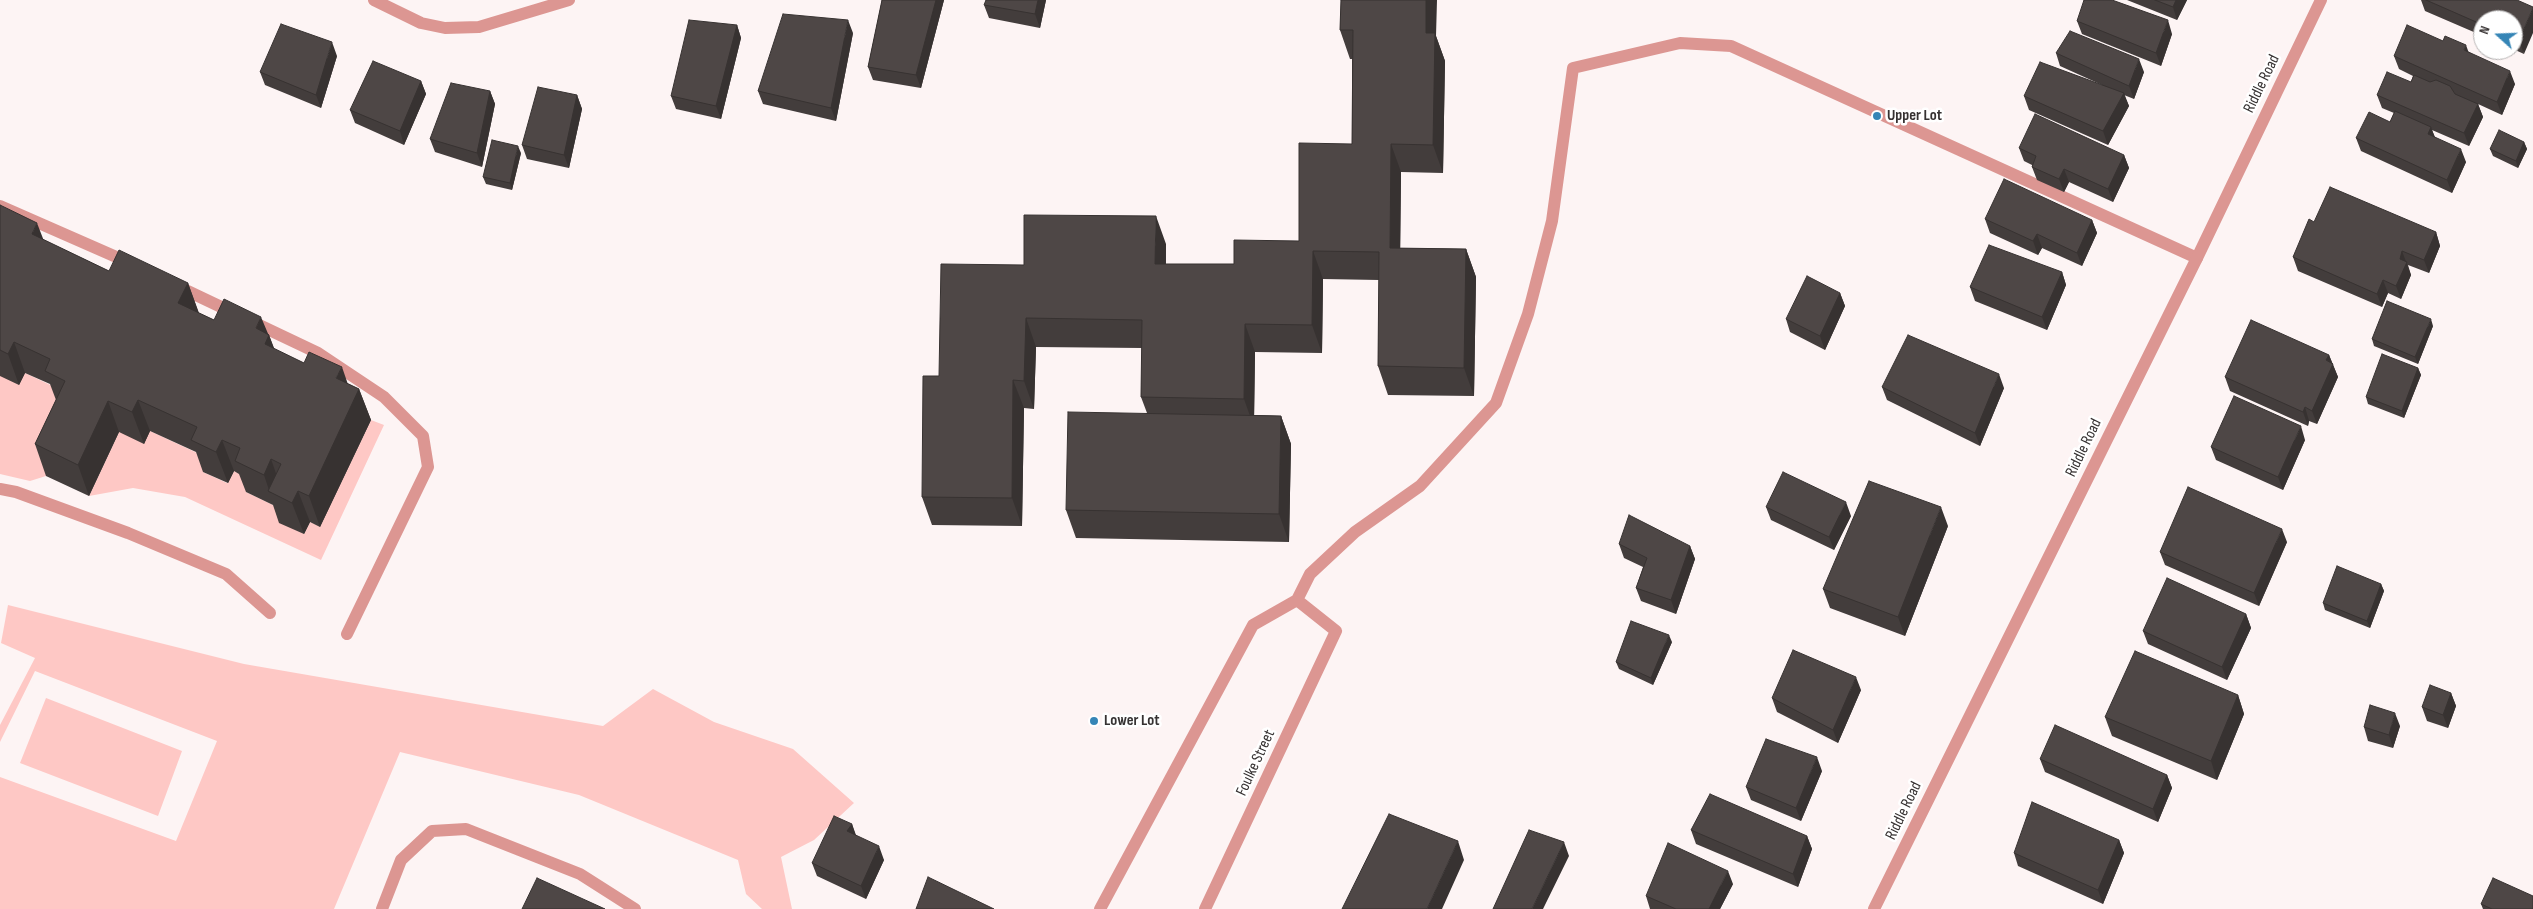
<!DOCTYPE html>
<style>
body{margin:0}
#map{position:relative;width:2533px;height:909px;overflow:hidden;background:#fdf4f4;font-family:"Sofia Sans Condensed",sans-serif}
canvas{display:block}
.north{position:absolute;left:2473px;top:10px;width:50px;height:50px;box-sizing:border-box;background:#fff;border:1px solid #afadad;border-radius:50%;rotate:290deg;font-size:14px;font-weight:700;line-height:20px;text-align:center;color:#363232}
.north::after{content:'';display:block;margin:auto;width:18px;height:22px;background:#3585b6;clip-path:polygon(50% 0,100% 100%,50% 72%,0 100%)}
</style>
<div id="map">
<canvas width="2533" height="909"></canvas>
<div class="north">N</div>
</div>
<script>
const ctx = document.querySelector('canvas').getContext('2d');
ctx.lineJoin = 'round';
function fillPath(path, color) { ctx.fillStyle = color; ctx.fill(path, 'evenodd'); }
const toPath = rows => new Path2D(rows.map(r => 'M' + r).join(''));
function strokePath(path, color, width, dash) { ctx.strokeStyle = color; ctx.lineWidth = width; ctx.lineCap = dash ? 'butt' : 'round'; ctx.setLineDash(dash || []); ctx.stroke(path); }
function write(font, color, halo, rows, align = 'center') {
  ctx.font = font + ' "Sofia Sans Condensed",sans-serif'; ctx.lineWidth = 5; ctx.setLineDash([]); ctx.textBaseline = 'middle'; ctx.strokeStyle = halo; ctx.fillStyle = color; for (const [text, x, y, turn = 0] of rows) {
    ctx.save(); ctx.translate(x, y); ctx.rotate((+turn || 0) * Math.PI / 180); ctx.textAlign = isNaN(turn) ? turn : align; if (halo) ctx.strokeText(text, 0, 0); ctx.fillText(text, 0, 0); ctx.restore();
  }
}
const green = toPath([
 [25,373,61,390,76,412,46,476,30,481,0,474,0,376],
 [371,420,384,425,321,560,185,497,133,488,89,496,119,432,150,431,208,458,203,472,227,483,234,471,252,480,246,492,275,506,304,534,310,522,320,526],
 [8,605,244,664,603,726,653,689,714,722,793,749,854,803,814,840,781,857,792,909,762,909,746,894,738,860,579,795,400,752,334,909,0,909,0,777,176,841,217,741,35,671,0,742,0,725,35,658,1,643],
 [46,698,182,751,158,816,20,763]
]);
const service = toPath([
 [0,206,130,263],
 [177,286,318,353,384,397,423,436,428,467,347,634],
 [0,489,16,492,128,533,226,574,270,613],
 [382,909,401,860,432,831,466,829,580,874,635,909],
 [1100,909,1253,625,1297,600,1310,574,1355,532,1420,486,1496,403,1528,314,1552,221,1573,68,1680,43,1731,46,2197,258],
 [1205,909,1336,631,1297,600]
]);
const minor = toPath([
 [374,0,421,23,445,28,479,27,569,0],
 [1874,909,2197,258,2321,0]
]);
const wall = toPath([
 [882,0,944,0,921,88,873,80,868,67],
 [1046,0,1040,28,989,18,984,5],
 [1341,0,1436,36,1445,61,1443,173,1401,172,1400,248,1466,249,1476,277,1474,396,1388,395,1378,366,1379,280,1323,279,1322,353,1255,352,1254,415,1281,416,1291,444,1289,542,1076,538,1066,510,1147,413,1141,397,1142,348,1036,347,1034,409,1024,408,1022,526,932,525,922,497,939,376,1024,265,1166,244,1166,264,1234,264,1299,241,1352,144,1352,59,1350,59,1340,30],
 [2127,0,2187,0,2177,20],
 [2421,0,2517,0,2524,54,2513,49,2513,20,2483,20,2483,36,2425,11],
 [2077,21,2172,34,2161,66,2082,34],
 [737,25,741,38,721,119,676,109,671,96],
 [853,33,836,121,763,104,758,91],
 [2469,52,2515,84,2502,115,2478,104,2483,117,2469,146,2432,130,2435,137,2466,162,2452,193,2361,151,2356,138,2390,122,2394,113,2382,108,2377,95,2411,82,2413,76,2399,69,2394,56],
 [2056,53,2144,72,2134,99,2124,95,2129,106,2108,145,2029,110,2024,96,2102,85,2060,66],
 [337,56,321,108,265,85,260,72],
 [421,81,426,94,404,145,355,123,350,110],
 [490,91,495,104,482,167,435,152,430,139],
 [577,95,582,109,569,168,527,159,522,145],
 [2524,142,2527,149,2518,168,2493,156,2490,149],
 [2019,148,2124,155,2129,168,2113,202,2069,182,2064,192,2037,180,2032,167,2032,165,2024,161],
 [521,153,512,190,486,184,483,177],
 [0,205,44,240,109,271,188,283,199,313,214,320,268,334,269,335,274,349,359,389,371,420,320,527,310,522,304,534,279,523,273,505,246,492,239,474,234,471,228,483,203,472,196,452,150,431,144,444,119,432,89,496,46,476,35,444,56,400,50,384,25,373,19,385,0,376],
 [1985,219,2092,220,2097,233,2082,266,2042,248,2038,255,1990,233],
 [2314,222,2436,232,2440,246,2429,273,2408,265,2411,275,2401,299,2388,293,2382,307,2298,271,2293,257],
 [2062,272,2066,285,2047,330,1975,301,1970,287],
 [1840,293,1845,306,1825,350,1790,332,1786,319],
 [2433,326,2418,364,2374,346,2372,339],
 [2329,355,2338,377,2317,424,2309,421,2308,426,2230,391,2225,377],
 [2418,368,2421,375,2404,418,2368,404,2366,397],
 [1882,387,2004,388,1980,446,1887,400],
 [2305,440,2283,490,2216,460,2211,447],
 [1766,507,1851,516,1834,550,1771,520],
 [1948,526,1905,636,1830,608,1823,589],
 [2287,542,2259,606,2165,565,2160,552],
 [1619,544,1690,546,1695,559,1676,614,1641,601,1636,588,1643,567,1624,558],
 [2381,584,2384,591,2370,628,2325,610,2323,603],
 [2246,614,2251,628,2227,680,2148,644,2143,631],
 [1672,642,1653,685,1619,669,1616,662],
 [1861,690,1838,743,1777,712,1772,698],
 [2451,693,2456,706,2448,728,2427,721,2422,707],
 [2238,695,2244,714,2217,780,2112,736,2105,717],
 [2400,726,2393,748,2368,741,2364,727],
 [2040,759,2167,775,2172,788,2158,822,2045,772],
 [1822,771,1801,821,1751,800,1746,787],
 [852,824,856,835,884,860,866,899,817,876,812,863],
 [1691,830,1807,836,1812,849,1798,887,1696,844],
 [2119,840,2124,853,2103,904,2018,866,2014,853],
 [1733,884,1720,909,1650,909,1646,896],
 [2481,904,2533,909,2483,909]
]);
const shadedWall = toPath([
 [936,0,944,0,921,88,916,75],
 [1038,0,1046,0,1040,28,1035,14],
 [1426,0,1437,0,1436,36,1445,61,1443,173,1433,145,1426,33],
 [2176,0,2187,0,2177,20,2173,7],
 [2533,8,2533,33,2524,54,2519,40],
 [848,20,853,33,836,121,831,108],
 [2168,20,2172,34,2161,66,2156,53],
 [737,25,741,38,721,119,716,106],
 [332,42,337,56,321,108,316,95],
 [2466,45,2471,59,2464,50],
 [2139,59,2144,72,2134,99,2129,86],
 [2510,71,2515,84,2502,115,2497,102],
 [421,81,426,94,404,145,400,131],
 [490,91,495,104,482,167,477,153],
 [2124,93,2129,106,2108,145,2103,131],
 [577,95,582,109,569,168,564,155],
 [2478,104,2483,117,2469,146,2464,133],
 [2431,127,2436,141,2428,134],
 [2524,142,2527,149,2518,168,2516,161],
 [1391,144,1401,172,1400,276,1390,248],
 [518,146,521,153,512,190,510,183],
 [2461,149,2466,162,2452,193,2447,180],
 [2124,155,2129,168,2113,202,2108,189],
 [2064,169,2069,182,2064,192,2059,179],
 [1156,216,1166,244,1165,292,1155,264],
 [2092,220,2097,233,2082,266,2077,253],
 [37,223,49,254,32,234],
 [2436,232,2440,246,2429,273,2424,260],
 [2037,234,2042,248,2038,255,2033,241],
 [1466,249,1476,277,1474,396,1464,368],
 [1313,251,1323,279,1322,353,1312,325],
 [2402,251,2411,275,2401,299,2396,286,2400,259],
 [2062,272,2066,285,2047,330,2042,317],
 [2383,280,2388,293,2382,307,2377,294],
 [188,283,199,314,178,303],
 [1840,293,1845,306,1825,350,1820,336],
 [261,317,269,336,269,335,281,366,277,375,256,328],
 [1026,318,1036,347,1034,409,1024,381],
 [2431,319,2433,326,2418,364,2415,357],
 [1245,324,1255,352,1254,427,1244,399],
 [14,342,25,373,19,385,8,354],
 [2329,355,2338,377,2317,424,2312,411,2326,360],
 [342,367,353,399,336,378],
 [2418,368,2421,375,2404,418,2402,411],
 [1999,374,2004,388,1980,446,1975,433],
 [1013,380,1024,408,1022,526,1012,498],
 [359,389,371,420,320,527,309,496],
 [138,400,150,431,144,444,132,412],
 [108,401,119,432,89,496,78,465],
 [2305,407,2309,421,2308,426,2303,412],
 [1281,416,1291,444,1289,542,1279,514],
 [2301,426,2305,440,2283,490,2278,477],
 [222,440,234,471,228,483,216,452],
 [271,459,282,491,270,493,264,475],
 [298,491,310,522,304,534,292,503],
 [1846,502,1851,516,1834,550,1829,537],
 [1941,507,1948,526,1905,636,1898,617],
 [2282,529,2287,542,2259,606,2254,593],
 [1690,546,1695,559,1676,614,1671,600],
 [2381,584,2384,591,2370,628,2367,621],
 [2246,614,2251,628,2227,680,2222,667],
 [1669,635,1672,642,1653,685,1651,678],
 [1856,677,1861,690,1838,743,1833,730],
 [2451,693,2456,706,2448,728,2443,715],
 [2238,695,2244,714,2217,780,2211,761],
 [2395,713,2400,726,2393,748,2389,735],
 [1817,757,1822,771,1801,821,1796,808],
 [2167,775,2172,788,2158,822,2153,809],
 [852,824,856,837,847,831],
 [1807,836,1812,849,1798,887,1793,874],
 [2119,840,2124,853,2103,904,2098,890],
 [1458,841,1464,860,1442,909,1427,909],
 [1564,842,1569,856,1543,909,1532,909],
 [879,846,884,860,866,899,861,886],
 [1728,871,1733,884,1720,909,1709,909]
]);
const building = toPath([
 [882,0,936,0,916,75,868,67,882,0],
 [986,0,1038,0,1035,14,984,5,986,0],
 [1341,0,1426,0,1426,33,1435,33,1433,145,1391,144,1390,248,1466,249,1464,368,1378,366,1379,252,1313,251,1312,325,1245,324,1244,399,1141,397,1142,320,1026,318,1024,381,1013,380,1012,498,922,497,923,376,939,376,941,264,1024,265,1024,215,1156,216,1155,264,1234,264,1234,240,1299,241,1299,143,1352,144,1353,30,1340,30,1341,0],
 [2084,0,2112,0,2168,20,2156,53,2077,21,2084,0],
 [2155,0,2176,0,2173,7,2155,0],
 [2426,0,2517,0,2533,7,2533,8,2519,40,2513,38,2513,20,2483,20,2483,25,2426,0],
 [783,14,848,20,831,108,758,91,783,14],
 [689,20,737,25,716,106,671,96,689,20],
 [281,24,332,42,316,95,260,72,281,24],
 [2407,25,2443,41,2445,36,2466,45,2464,50,2510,71,2497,102,2394,56,2407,25],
 [2070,31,2139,59,2129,86,2056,53,2070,31],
 [373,61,421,81,400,131,350,110,373,61],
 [2040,62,2124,93,2103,131,2024,96,2040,62],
 [2387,72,2411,82,2414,75,2430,82,2436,80,2450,86,2455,94,2478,104,2464,133,2377,95,2387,72],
 [451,83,490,91,477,153,430,139,451,83],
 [538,87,577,95,564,155,522,145,538,87],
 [2395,111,2431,127,2428,134,2461,149,2447,180,2356,138,2369,112,2390,122,2395,111],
 [2035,114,2124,155,2108,189,2064,169,2059,179,2032,167,2036,156,2019,148,2035,114],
 [2499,130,2524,142,2516,161,2490,149,2499,130],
 [492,140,518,146,510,183,483,177,492,140],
 [2004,179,2092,220,2077,253,2037,234,2033,241,1985,219,2004,179],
 [2330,187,2436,232,2424,260,2402,251,2400,259,2407,262,2396,286,2383,280,2377,294,2293,257,2309,219,2314,222,2330,187],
 [0,205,37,223,32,234,109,271,119,250,188,283,178,303,214,320,224,299,261,317,256,328,269,335,265,344,304,363,309,352,342,367,336,378,359,389,309,496,298,491,292,503,268,491,281,464,271,459,264,475,235,461,240,448,222,440,216,452,191,440,197,427,138,400,132,412,108,401,78,465,35,444,65,381,45,371,50,359,14,342,8,354,0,350,0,205],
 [1989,245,2062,272,2042,317,1970,287,1989,245],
 [1807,276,1840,293,1820,336,1786,319,1807,276],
 [2387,301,2431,319,2415,357,2372,339,2387,301],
 [2251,320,2329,355,2326,360,2333,364,2312,411,2305,407,2303,412,2225,377,2251,320],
 [1908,335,1999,374,1975,433,1882,387,1908,335],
 [2382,354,2418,368,2402,411,2366,397,2382,354],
 [2234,396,2301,426,2278,477,2211,447,2234,396],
 [1068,412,1281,416,1279,514,1066,510,1068,412],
 [1783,472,1846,502,1829,537,1766,507,1783,472],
 [1869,481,1941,507,1898,617,1823,589,1869,481],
 [2188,487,2282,529,2254,593,2160,552,2188,487],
 [1629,515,1690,546,1671,600,1636,588,1647,558,1619,544,1629,515],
 [2337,566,2381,584,2367,621,2323,603,2337,566],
 [2167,578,2246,614,2222,667,2143,631,2167,578],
 [1631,621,1669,635,1651,678,1616,662,1631,621],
 [1793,650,1856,677,1833,730,1772,698,1793,650],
 [2135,651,2238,695,2211,761,2105,717,2135,651],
 [2430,685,2451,693,2443,715,2422,707,2430,685],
 [2370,705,2395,713,2389,735,2364,727,2370,705],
 [2055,725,2167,775,2153,809,2040,759,2055,725],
 [1766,739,1817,757,1796,808,1746,787,1766,739],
 [1710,794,1807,836,1793,874,1691,830,1710,794],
 [2032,802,2119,840,2098,890,2014,853,2032,802],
 [1389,814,1458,841,1427,909,1342,909,1389,814],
 [834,816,852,824,847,831,879,846,861,886,812,863,834,816],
 [1529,830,1564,842,1532,909,1493,909,1529,830],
 [1668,843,1728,871,1709,909,1676,909,1646,896,1668,843],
 [928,877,994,909,916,909,928,877],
 [537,878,605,909,522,909,537,878],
 [2493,878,2533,896,2533,909,2492,909,2481,904,2493,878]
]);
const markers = [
 [1877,116,5,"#3585b6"],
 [1094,721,5,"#3585b6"]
];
const streetNames = [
 ["Riddle Road",2262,84,-64],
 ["Riddle Road",2084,448,-64],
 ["Foulke Street",1256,763,-65],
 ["Riddle Road",1904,811,-64]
];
const poiNames = [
 ["Upper Lot",1887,116],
 ["Lower Lot",1104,721]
];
fillPath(green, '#fec8c5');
strokePath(service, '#dc9692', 12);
strokePath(minor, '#dc9692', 12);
fillPath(wall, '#433d3c');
fillPath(shadedWall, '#373231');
fillPath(building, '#4e4746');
strokePath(building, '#373231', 1);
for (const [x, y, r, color] of markers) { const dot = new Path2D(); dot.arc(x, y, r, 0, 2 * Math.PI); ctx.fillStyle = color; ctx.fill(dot); strokePath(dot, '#fff', 2); }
write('16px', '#363232', '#fff', streetNames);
write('bold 16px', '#363232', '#fff', poiNames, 'left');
</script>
